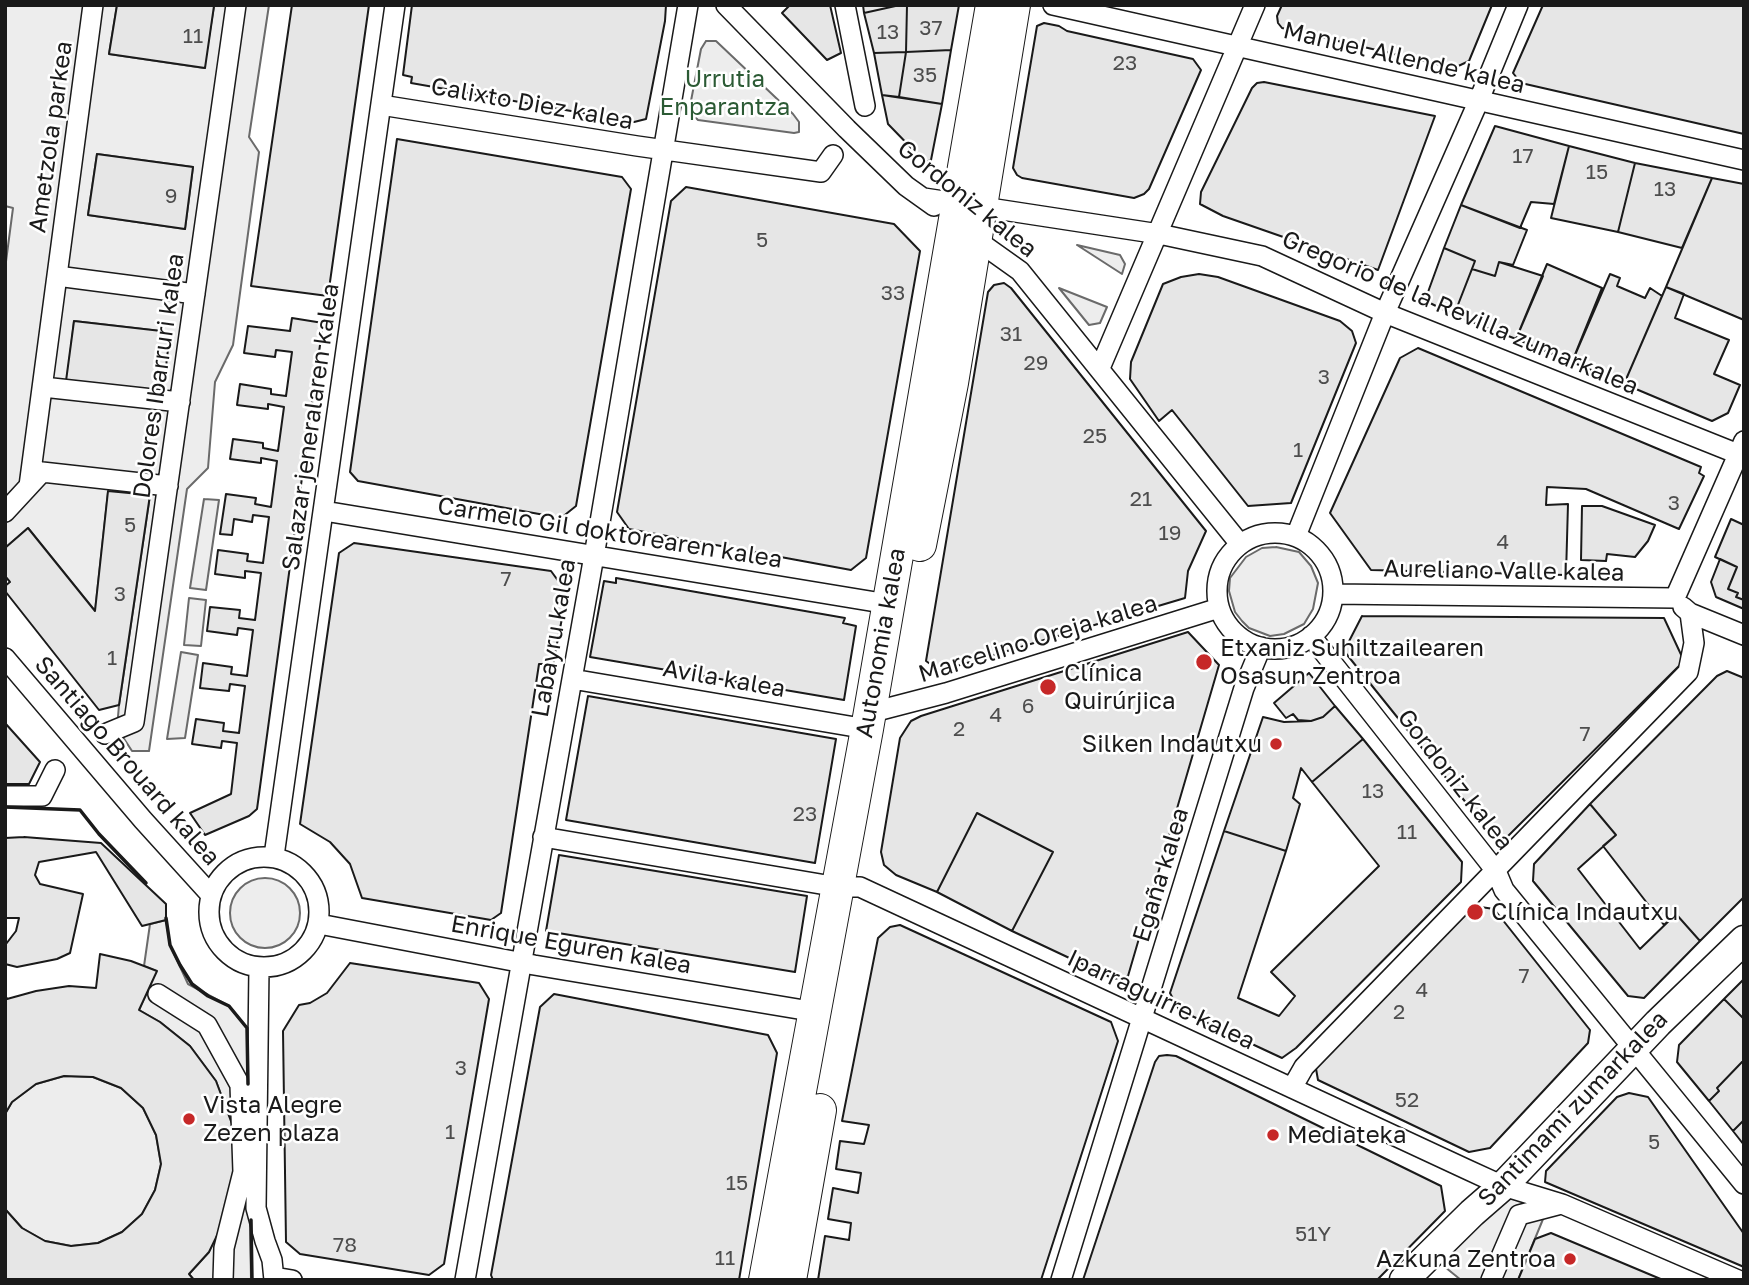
<!DOCTYPE html>
<meta charset="utf-8">
<style>
body{margin:0}
#map{position:relative;width:1749px;height:1285px;overflow:hidden;background:#fff;font-family:"Golos Text",sans-serif}
canvas{display:block}
.frame{position:absolute;inset:0;border:7px solid #1a1a1a;pointer-events:none}
</style>
<div id="map">
<canvas width="1749" height="1285"></canvas>
<div class="frame"></div>
</div>
<script>
const ctx = document.querySelector('canvas').getContext('2d');
ctx.lineJoin = 'round';
function fillPath(path, color) { ctx.fillStyle = color; ctx.fill(path, 'evenodd'); }
const toPath = rows => new Path2D(rows.map(r => 'M' + r).join(''));
function strokePath(path, color, width, dash) { ctx.strokeStyle = color; ctx.lineWidth = width; ctx.lineCap = dash ? 'butt' : 'round'; ctx.setLineDash(dash || []); ctx.stroke(path); }
function write(font, color, halo, rows, align = 'center') {
  ctx.font = font + ' "Golos Text",sans-serif'; ctx.lineWidth = 5; ctx.setLineDash([]); ctx.textBaseline = 'middle'; ctx.strokeStyle = halo; ctx.fillStyle = color; for (const [text, x, y, turn = 0] of rows) {
    ctx.save(); ctx.translate(x, y); ctx.rotate((+turn || 0) * Math.PI / 180); ctx.textAlign = isNaN(turn) ? turn : align; if (halo) ctx.strokeText(text, 0, 0); ctx.fillText(text, 0, 0); ctx.restore();
  }
}
const built = toPath([
 [5,5,117,5,109,54,204,68,214,6,211,5,269,5,249,137,259,152,233,345,215,382,208,468,187,489,149,751,132,751,117,728,119,705,150,495,108,492,95,611,28,528,5,548,5,269,13,208,5,206,5,5],
 [97,154,193,167,185,229,88,215,97,154],
 [74,321,169,332,67,381,74,321],
 [706,41,716,41,793,114,799,122,799,132,794,133,698,120,693,115,690,106,701,49,706,41],
 [1077,245,1120,255,1125,264,1122,274,1077,245],
 [1059,288,1107,307,1100,323,1089,325,1059,288],
 [204,499,219,500,206,590,190,588,204,499],
 [1276,547,1299,552,1311,566,1318,583,1313,609,1304,624,1284,634,1270,636,1249,628,1242,621,1235,612,1229,591,1230,578,1246,557,1262,548,1276,547],
 [189,598,206,600,201,646,184,645,189,598],
 [181,652,198,655,185,738,167,739,181,652],
 '230 913a35 35 0 1 1 70 0a35 35 0 1 1-70 0Z',
 [166,920,170,945,188,984,229,1006,247,1028,251,1280,194,1280,189,1274,209,1252,232,1124,216,1081,190,1046,160,1022,139,1010,156,971,144,966,150,924,166,920],
 [64,1076,93,1077,121,1088,143,1108,156,1135,161,1164,155,1190,142,1214,122,1232,98,1243,71,1246,45,1241,22,1228,5,1209,5,1114,12,1102,36,1084,64,1076],
 [1512,1196,1548,1207,1518,1280,1461,1280,1435,1259,1512,1196]
]);
const building = toPath([
 [117,5,214,6,205,68,109,54,117,5],
 [292,5,369,5,328,296,251,286,292,5],
 [412,5,666,5,665,21,646,119,634,122,411,83,412,77,403,75,412,5],
 [790,5,830,5,841,53,827,60,782,13,790,5],
 [863,5,900,5,864,13,863,5],
 [900,5,907,5,906,52,874,53,864,13,900,5],
 [907,5,959,5,951,50,906,52,907,5],
 [1282,5,1492,5,1469,61,1454,68,1282,28,1278,23,1277,16,1282,5],
 [1543,5,1744,5,1744,134,1521,83,1513,73,1543,5],
 [1044,23,1059,26,1067,31,1193,59,1201,70,1149,189,1144,194,1134,198,1022,178,1017,175,1013,168,1037,26,1044,23],
 [951,50,942,104,899,97,906,52,951,50],
 [906,52,899,97,882,95,874,53,906,52],
 [1264,82,1435,116,1378,270,1223,216,1200,204,1201,192,1252,88,1257,83,1264,82],
 [882,95,942,104,931,160,926,162,922,159,888,124,882,95],
 [1495,126,1569,146,1554,204,1531,202,1520,228,1461,205,1495,126],
 [397,139,622,177,631,189,576,506,561,518,358,481,350,472,397,139],
 [1569,146,1635,163,1618,232,1551,218,1569,146],
 [97,154,193,167,185,229,88,215,97,154],
 [1635,163,1712,178,1682,248,1618,232,1635,163],
 [1712,178,1744,184,1744,320,1666,287,1712,178],
 [686,187,894,224,920,251,866,558,851,570,629,529,617,512,671,201,686,187],
 [1461,205,1527,230,1513,265,1499,262,1495,276,1472,269,1475,261,1444,248,1461,205],
 [1444,248,1475,261,1454,315,1430,303,1428,292,1444,248],
 [1499,262,1543,276,1516,339,1454,315,1472,269,1495,276,1499,262],
 [1547,264,1602,288,1572,362,1516,339,1547,264],
 [1199,274,1218,277,1340,321,1352,331,1356,343,1291,503,1248,506,1172,410,1159,421,1130,379,1131,362,1163,284,1181,277,1199,274],
 [1610,274,1620,278,1617,286,1645,298,1650,288,1662,296,1624,384,1572,362,1610,274],
 [1004,283,1011,288,1206,531,1188,571,1185,598,940,671,926,661,988,292,994,285,1004,283],
 [1666,287,1684,294,1675,318,1729,340,1714,374,1740,385,1728,413,1712,421,1624,384,1666,287],
 [292,318,323,323,257,809,249,816,205,835,190,813,231,794,237,743,222,741,221,748,192,744,196,719,224,723,223,731,239,733,245,686,230,684,229,691,200,688,203,663,232,667,231,674,247,676,253,630,238,628,237,635,207,631,210,607,240,610,239,618,255,620,261,573,245,571,245,578,215,574,218,550,248,554,247,561,263,563,269,517,253,515,252,522,234,519,232,535,220,534,226,494,256,498,255,504,271,507,277,461,261,458,261,463,230,459,233,439,263,443,263,448,278,451,284,407,268,404,268,409,237,405,240,384,271,389,271,394,286,396,292,352,276,350,275,357,244,353,248,326,290,331,292,318],
 [74,321,170,332,163,393,66,381,74,321],
 [1418,348,1701,467,1699,473,1704,476,1679,529,1586,489,1547,487,1546,505,1568,504,1566,575,1371,570,1330,513,1400,358,1418,348],
 [108,491,150,495,119,705,99,710,5,591,5,586,10,582,5,576,5,548,28,528,95,611,108,491],
 [1582,506,1602,506,1655,525,1648,541,1635,557,1607,554,1606,561,1581,560,1582,506],
 [1731,519,1744,525,1744,600,1736,597,1738,593,1728,589,1737,567,1715,557,1731,519],
 [354,543,551,571,567,593,553,664,539,664,501,913,491,920,362,898,350,864,330,842,300,824,339,553,354,543],
 [1720,559,1737,567,1728,589,1738,593,1736,597,1744,600,1744,609,1716,597,1711,582,1720,559],
 [616,578,845,618,843,623,856,626,844,700,590,657,604,581,616,583,616,578],
 [1362,616,1664,618,1684,661,1505,839,1492,835,1344,651,1362,616],
 [1188,632,1219,665,1128,976,1114,979,1012,931,1053,852,977,813,937,892,896,875,884,865,881,852,900,738,911,721,921,716,1188,632],
 [1727,671,1744,678,1744,897,1700,941,1676,914,1664,925,1603,846,1616,835,1590,804,1717,676,1727,671],
 [1309,673,1335,706,1323,717,1311,721,1298,720,1293,714,1286,718,1274,703,1309,673],
 [588,696,836,739,815,863,566,820,588,696],
 [1335,706,1363,739,1312,782,1301,768,1293,798,1300,804,1286,851,1224,831,1263,717,1284,722,1311,721,1323,717,1335,706],
 [5,723,40,762,29,784,5,784,5,723],
 [1363,739,1462,862,1461,882,1296,1048,1282,1058,1179,1010,1170,993,1224,831,1286,851,1238,998,1279,1016,1295,996,1271,972,1379,866,1312,782,1363,739],
 [1590,804,1616,835,1578,869,1640,949,1676,914,1700,941,1644,998,1628,996,1533,881,1534,864,1590,804],
 [977,813,1053,852,1012,931,937,892,977,813],
 [24,837,101,843,166,904,166,920,142,926,96,852,39,862,35,875,40,884,83,894,70,953,57,959,17,967,5,964,6,944,16,931,19,918,5,918,5,838,24,837],
 [559,855,807,896,795,972,546,931,559,855],
 [1474,906,1494,909,1590,1030,1588,1043,1490,1148,1469,1152,1318,1080,1315,1063,1474,906],
 [900,925,1111,1022,1118,1041,1041,1280,818,1280,825,1236,849,1240,851,1223,828,1219,833,1188,858,1193,861,1173,836,1169,840,1141,864,1144,869,1125,842,1121,878,938,890,927,900,925],
 [100,954,131,961,157,971,139,1010,160,1022,190,1046,216,1081,232,1124,236,1171,225,1219,209,1252,189,1274,194,1280,5,1280,5,1209,22,1228,45,1241,71,1246,98,1243,122,1232,142,1214,155,1190,161,1164,156,1135,143,1108,121,1088,93,1077,64,1076,36,1084,12,1102,5,1114,5,995,7,999,36,991,69,986,96,988,100,954],
 [350,963,479,983,489,999,444,1264,429,1275,300,1254,286,1242,283,1031,299,1005,310,1003,327,993,350,963],
 [1744,979,1744,1019,1724,999,1744,979],
 [554,994,768,1035,777,1053,739,1280,493,1280,491,1275,540,1007,554,994],
 [1724,999,1744,1019,1744,1064,1742,1062,1717,1088,1719,1091,1709,1101,1677,1062,1679,1045,1724,999],
 [1167,1055,1176,1056,1441,1186,1445,1211,1377,1280,1083,1280,1155,1062,1159,1056,1167,1055],
 [1742,1062,1744,1064,1744,1120,1733,1131,1709,1101,1719,1091,1717,1088,1742,1062],
 [1629,1093,1648,1097,1744,1234,1744,1267,1545,1182,1546,1171,1617,1097,1629,1093],
 [1744,1120,1744,1145,1733,1131,1744,1120],
 [1551,1233,1663,1280,1518,1280,1535,1239,1551,1233]
]);
const street = toPath([
 [726,5,847,129,906,186,934,206],
 [845,5,865,106],
 [1053,5,1744,160],
 [381,105,637,146,821,172,833,155],
 [924,198,1159,234,1262,256,1385,313,1738,454],
 [968,234,1020,271,1240,544],
 [57,276,195,294],
 [1100,368,1255,5],
 [43,387,180,402],
 [29,486,93,5],
 [324,511,888,604],
 [5,512,42,472,168,486],
 '1217 591a58 58 0 1 1 116 0a58 58 0 1 1-116 0Z',
 [1296,536,1385,313,1479,100,1518,5],
 [1333,594,1675,598],
 [1675,598,1744,441],
 [1683,607,1690,613,1744,635],
 [1311,636,1496,871,1504,890,1744,1184],
 [5,658,143,820,211,895],
 [572,679,867,729],
 [869,713,946,693,1219,608],
 [105,734,134,722,236,5],
 [5,796,42,796,55,770],
 [543,837,838,887,860,887,1466,1169,1503,1186,1562,1204,1738,1280],
 [274,856,395,5],
 '209 912a55 55 0 1 1 110 0a55 55 0 1 1-110 0Z',
 [319,924,534,965,816,1012],
 [259,967,256,1208,265,1241,272,1260,274,1280],
 [158,994,207,1025,240,1085,243,1172,224,1248,223,1280],
 [1292,1088,1304,1067,1688,672,1694,643,1690,613],
 [274,1277,292,1280],
 [465,1280,600,522,688,5],
 [1061,1280,1244,688,1261,647],
 [1491,1280,1519,1215,1561,1204]
]);
const secondary = toPath([
 [1404,1280,1472,1213,1503,1186,1658,1023,1744,940]
]);
const primary = toPath([
 [920,545,952,383,1014,5],
 [765,1280,867,729,992,5],
 [790,1280,820,1110]
]);
const wall = toPath([
 [5,807,80,810,99,834,146,883],
 [166,918,170,945,180,965,192,984,208,996,229,1006,247,1028,248,1084],
 [251,1220,252,1280]
]);
const markers = [
 [1204,662,9,"#c62828"],
 [1048,687,9,"#c62828"],
 [1276,744,7,"#c62828"],
 [1475,912,9,"#c62828"],
 [189,1119,7,"#c62828"],
 [1273,1135,7,"#c62828"],
 [1570,1259,7,"#c62828"]
];
const numberNames = [
 ["37",931,28],
 ["13",888,32],
 ["11",193,36],
 ["23",1125,63],
 ["35",925,75],
 ["17",1523,156],
 ["15",1597,172],
 ["13",1665,189],
 ["9",171,196],
 ["5",762,240],
 ["33",893,293],
 ["31",1011,334],
 ["29",1036,363],
 ["3",1324,377],
 ["25",1095,436],
 ["1",1298,450],
 ["21",1141,499],
 ["3",1674,503],
 ["5",130,525],
 ["19",1170,533],
 ["4",1503,542],
 ["7",506,579],
 ["3",120,594],
 ["1",112,658],
 ["6",1028,706],
 ["4",996,715],
 ["2",959,729],
 ["7",1585,734],
 ["13",1373,791],
 ["23",805,814],
 ["11",1407,832],
 ["7",1524,976],
 ["4",1422,990],
 ["2",1399,1012],
 ["3",461,1068],
 ["52",1407,1100],
 ["1",450,1132],
 ["5",1654,1142],
 ["15",737,1183],
 ["51Y",1313,1234],
 ["78",345,1245],
 ["11",725,1258]
];
const streetNames = [
 ["Manuel Allende kalea",1404,58,13],
 ["Calixto Diez kalea",532,104,10],
 ["Ametzola parkea",51,137,-82],
 ["Gordoniz kalea",967,199,39],
 ["Gregorio de la Revilla zumarkalea",1460,313,23],
 ["Dolores Ibarruri kalea",159,376,-82],
 ["Salazar jeneralaren kalea",311,427,-82],
 ["Carmelo Gil doktorearen kalea",610,533,9],
 ["Aureliano Valle kalea",1504,571,1],
 ["Labayru kalea",554,638,-80],
 ["Marcelino Oreja kalea",1038,639,-17],
 ["Autonomia kalea",881,643,-80],
 ["Avila kalea",724,679,10],
 ["Santiago Brouard kalea",127,761,49],
 ["Gordoniz kalea",1455,780,52],
 ["Egaña kalea",1161,875,-73],
 ["Enrique Eguren kalea",571,945,10],
 ["Iparraguirre kalea",1161,1000,25],
 ["Santimami zumarkalea",1573,1109,-46]
];
const parkNames = [
 ["Urrutia",725,79],
 ["Enparantza",725,107]
];
const poiNames = [
 ["Etxaniz Suhiltzailearen",1220,648],
 ["Osasun Zentroa",1220,676],
 ["Clínica",1064,673],
 ["Quirúrjica",1064,701],
 ["Silken Indautxu",1262,744,"right"],
 ["Clínica Indautxu",1491,912],
 ["Vista Alegre",203,1105],
 ["Zezen plaza",203,1133],
 ["Mediateka",1287,1135],
 ["Azkuna Zentroa",1556,1259,"right"]
];
fillPath(built, '#ededed');
strokePath(built, '#6a6a6a', 2);
fillPath(building, '#e6e6e6');
strokePath(building, '#1a1a1a', 2);
strokePath(street, '#1a1a1a', 22);
strokePath(secondary, '#1a1a1a', 31);
strokePath(primary, '#1a1a1a', 34);
strokePath(street, '#fff', 19);
strokePath(secondary, '#fff', 28);
strokePath(primary, '#fff', 32);
strokePath(wall, '#1a1a1a', 3.5);
for (const [x, y, r, color] of markers) { const dot = new Path2D(); dot.arc(x, y, r, 0, 2 * Math.PI); ctx.fillStyle = color; ctx.fill(dot); strokePath(dot, '#fff', 2.5); }
write('21px', '#4d4d4d', null, numberNames);
write('24px', '#1a1a1a', '#fff', streetNames);
write('24px', '#2b5a34', '#fff', parkNames);
write('24px', '#1a1a1a', '#fff', poiNames, 'left');
</script>
